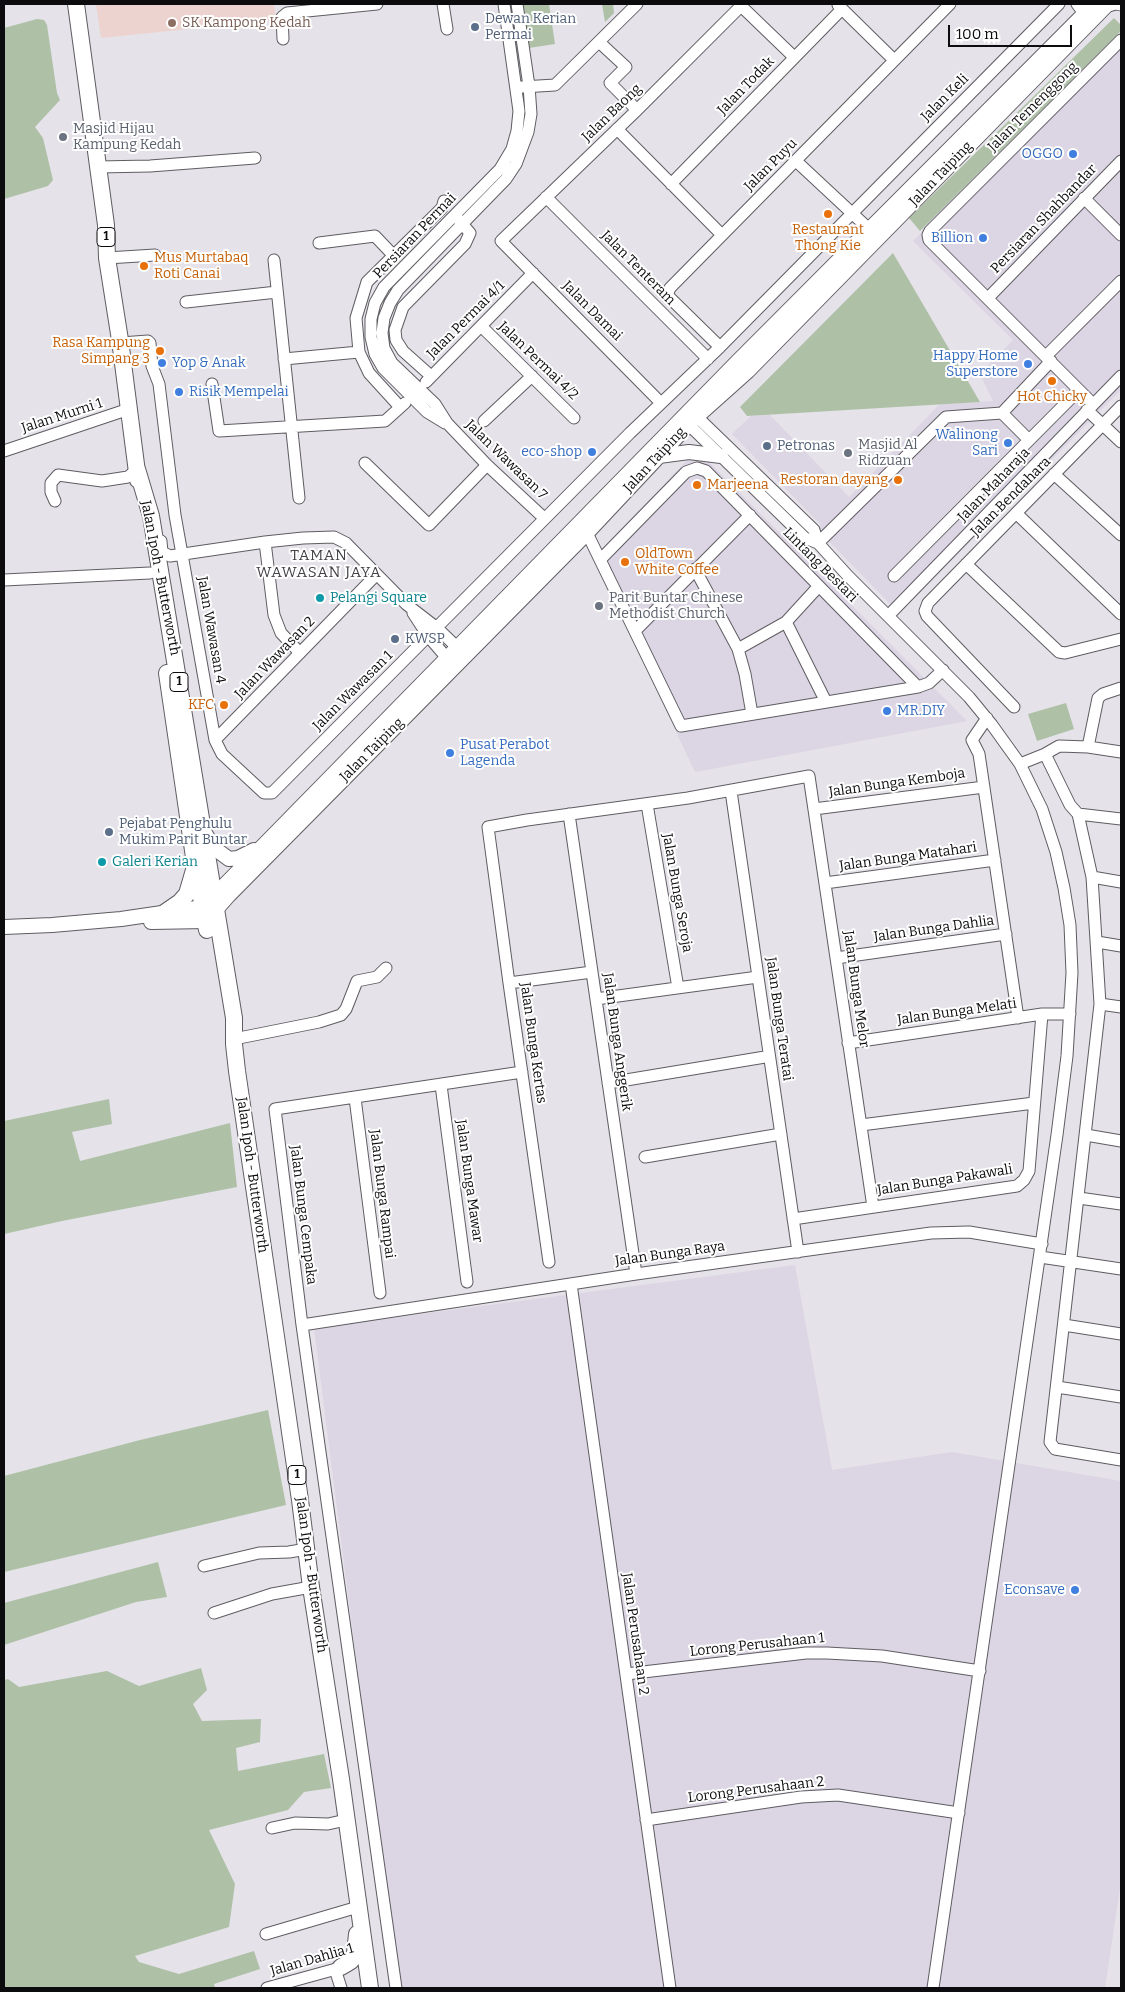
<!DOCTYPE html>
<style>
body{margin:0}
#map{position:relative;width:1125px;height:1992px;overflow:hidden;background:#e5e2e9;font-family:Bitter,serif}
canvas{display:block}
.frame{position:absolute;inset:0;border:5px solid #0c0b0d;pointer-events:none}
.scale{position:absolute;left:948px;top:25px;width:124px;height:22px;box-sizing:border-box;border:2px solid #0c0b0d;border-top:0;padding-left:6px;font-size:15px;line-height:18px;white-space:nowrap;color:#0c0b0d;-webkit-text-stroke:4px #fff;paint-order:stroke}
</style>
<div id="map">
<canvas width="1125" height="1992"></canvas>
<div class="frame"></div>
<div class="scale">100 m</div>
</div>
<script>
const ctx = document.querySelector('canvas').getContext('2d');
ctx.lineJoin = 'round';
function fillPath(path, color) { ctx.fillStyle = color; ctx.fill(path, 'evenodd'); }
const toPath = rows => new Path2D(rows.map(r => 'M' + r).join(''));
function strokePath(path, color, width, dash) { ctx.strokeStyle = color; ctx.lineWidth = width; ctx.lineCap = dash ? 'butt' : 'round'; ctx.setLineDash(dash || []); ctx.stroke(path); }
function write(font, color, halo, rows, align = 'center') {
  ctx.font = font + ' Bitter,serif'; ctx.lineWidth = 4; ctx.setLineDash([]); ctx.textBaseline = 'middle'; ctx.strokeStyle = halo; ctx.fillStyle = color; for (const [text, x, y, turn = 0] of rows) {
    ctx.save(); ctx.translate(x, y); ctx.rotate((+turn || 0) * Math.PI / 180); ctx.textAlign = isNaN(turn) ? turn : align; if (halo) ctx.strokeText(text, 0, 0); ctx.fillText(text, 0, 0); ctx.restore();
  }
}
const built = toPath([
 [1121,37,1121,390,899,613,817,529,821,525,732,434,751,416,770,415,849,497,940,404,993,401,980,374,1013,340,913,241],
 [690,457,707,460,967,721,695,772,594,557],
 [795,1265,832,1470,952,1452,1121,1481,1121,1881,1105,1988,398,1988,314,1328]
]);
const education = toPath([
 [96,4,274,4,276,20,101,38]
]);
const green = toPath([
 [522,4,549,4,555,44,529,48],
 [602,4,613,4,614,13,605,22],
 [1114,18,1121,25,1121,31,920,231,909,218],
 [37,19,44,20,47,25,57,93,60,100,35,127,43,138,53,180,48,186,4,199,4,28],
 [893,253,980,402,747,416,740,407],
 [1066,703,1074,729,1037,741,1028,714],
 [109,1099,112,1124,72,1132,80,1161,230,1123,237,1187,62,1221,4,1234,4,1121],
 [268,1410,286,1505,4,1572,4,1476,140,1440],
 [158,1562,167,1597,136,1602,4,1645,4,1603],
 [201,1668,207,1690,193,1704,202,1721,261,1719,260,1742,236,1748,238,1771,324,1754,331,1788,304,1792,288,1810,209,1830,235,1884,229,1927,135,1956,139,1962,179,1974,254,1951,260,1969,214,1984,215,1988,4,1988,4,1680,8,1679,19,1687,107,1671,139,1686]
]);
const minor = toPath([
 [443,4,447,29],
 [517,4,529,86,531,114,528,132,516,164,506,179,398,290,390,303,384,318,382,333,384,348,392,363,435,404,447,423,487,465,544,518],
 [739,4,794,57],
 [1077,4,1084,13],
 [838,5,894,60],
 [1105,7,1116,4,1121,5],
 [283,39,282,17,287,13,377,4],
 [599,42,626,67,610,83,637,110],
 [522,87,555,85,637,4],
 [617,129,722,235],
 [796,161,869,229],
 [98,167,150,166,255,158],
 [671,184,842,9],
 [546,197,708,359],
 [1084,198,1121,235],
 [319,243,375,236,394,256],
 [107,258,155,255],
 [274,260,299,498],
 [988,298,1121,161],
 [186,302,277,292],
 [481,326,574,418],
 [121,343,148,341,150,343,152,366,159,384,175,515,215,740,222,754,264,793,272,793,630,433,720,347,1059,4],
 [720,347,669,297,668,293,670,288,950,4],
 [1046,356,1121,281],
 [284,359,359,352],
 [431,376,403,351,396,340,395,330,403,307,465,244,470,233,458,219],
 [426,382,533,273],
 [212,384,219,431,385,421,405,403],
 [661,403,501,241,637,110,741,6],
 [1093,404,929,240,928,235,930,231,1121,40],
 [400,407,369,373,359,352,356,318,367,282,442,208,444,201],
 [1087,410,1121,442],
 [692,412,814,530,818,543,848,576,969,697,992,725,1020,764,1042,809,1056,852,1064,888,1070,925,1072,973,1067,1056,1057,1135,933,1988],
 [1002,413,1028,439],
 [684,420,805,538,818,543],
 [484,421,532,376],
 [445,423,427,412,383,368,375,354,371,337,371,319,375,303,384,287,500,169,512,149,517,131,519,111,504,4],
 [4,451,129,409],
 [365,463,429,525,487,465],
 [1054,474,1121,535],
 [55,501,51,492,51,483,58,475,102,481,128,477,137,469],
 [1016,513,1121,614],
 [587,533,681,726,918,687,929,683,943,670],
 [161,541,162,552,170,556,265,542,303,538,334,537,346,543,406,604,437,628,463,653],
 [265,542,274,615,281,633,300,653],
 [818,543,946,417,1002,413,1051,361],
 [600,560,686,472,697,468,706,471,918,687],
 [966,564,1059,652,1065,653,1121,639],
 [695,569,738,649,745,674,752,714],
 [894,576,1079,390],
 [4,580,150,573],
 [413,613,428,636,452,664],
 [889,615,1121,376],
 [786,622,826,702],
 [635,631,750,515],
 [738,649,786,622,819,586],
 [1014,707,927,616,925,611,928,603,1121,406],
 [987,718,972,740,979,754,1018,1018],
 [215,740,376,575],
 [1088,747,1098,698,1103,694,1121,688],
 [1045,754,1070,805,1078,814,1092,877,1100,1004,1050,1442,1055,1449,1121,1460],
 [1020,764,1045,754,1059,746,1088,747,1121,752],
 [731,791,798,1252],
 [647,804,678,988],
 [814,809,984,787],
 [569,814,636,1274],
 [1078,814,1121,819],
 [1092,877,1121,882],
 [825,883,995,860],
 [1097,942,1121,946],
 [836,958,1006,934],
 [509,983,592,972],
 [596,999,758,977],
 [1100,1004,1121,1007],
 [234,1039,319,1022,341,1015,346,1009,357,981,377,977,386,968],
 [848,1043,1042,1014,1070,1014],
 [608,1083,765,1057],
 [441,1085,467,1282],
 [355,1098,380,1293],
 [861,1125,1034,1103],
 [1086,1135,1121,1141],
 [645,1157,781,1134],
 [1079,1198,1121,1204],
 [793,1219,1017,1186,1024,1180,1029,1171,1042,1014],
 [1040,1257,1121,1269],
 [549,1262,509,983,488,827,527,820,688,798,809,776,873,1207],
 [571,1284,670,1988],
 [302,1325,636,1274,931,1233,969,1232,1042,1244],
 [1064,1325,1121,1334],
 [1057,1387,1121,1397],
 [204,1566,259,1553,289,1552,307,1549],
 [214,1613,272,1594,311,1587],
 [626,1674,806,1653,827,1653,882,1656,980,1671],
 [646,1820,801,1797,838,1795,959,1813],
 [272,1828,295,1823,328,1824,346,1820],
 [266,1934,358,1907],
 [335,1969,341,1988],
 [267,1988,347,1966],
 [396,1988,302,1325,275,1109,522,1072]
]);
const major = toPath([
 [659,456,689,452,721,456],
 [205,833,214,848,229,859,238,858,254,850],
 [151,922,206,921,229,895,587,533,692,421,748,371,1108,4],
 [4,927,52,925,121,919,203,907,737,362,1094,4]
]);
const highway = toPath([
 [76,4,106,225,107,258,120,340,138,480],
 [137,469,151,516,234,1018,234,1044,237,1071,300,1500,311,1587,341,1779,370,1988],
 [167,673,195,864,207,930],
 [164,913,180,902,187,894,194,870],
 [341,1967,351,1961,355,1953,357,1934]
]);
const markers = [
 [172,23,5,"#8d6e63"],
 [475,27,5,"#5c6f8a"],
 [63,137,5,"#6b7280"],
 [1073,154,5,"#3f7fe0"],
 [828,214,5,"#e8710a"],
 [983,238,5,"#3f7fe0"],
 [144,266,5,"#e8710a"],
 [160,351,5,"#e8710a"],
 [162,363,5,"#3f7fe0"],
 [1028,364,5,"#3f7fe0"],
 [1052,381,5,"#e8710a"],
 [179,392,5,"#3f7fe0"],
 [1008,443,5,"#3f7fe0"],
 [767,446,5,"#5c6f8a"],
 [592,452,5,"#3f7fe0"],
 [848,453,5,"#6b7280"],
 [898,480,5,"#e8710a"],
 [697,485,5,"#e8710a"],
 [625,562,5,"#e8710a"],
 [320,598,5,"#0f9aa8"],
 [599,606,5,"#6b7280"],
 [395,639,5,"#5c6f8a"],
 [224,705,5,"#e8710a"],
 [887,711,5,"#3f7fe0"],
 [450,753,5,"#3f7fe0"],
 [109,832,5,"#5c6f8a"],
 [102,862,5,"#0f9aa8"],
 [1075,1590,5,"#3f7fe0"]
];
const shields = [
 [106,237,18],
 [179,682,18],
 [297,1475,18]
];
const shieldNames = [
 ["1",106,237],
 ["1",179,682],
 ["1",297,1475]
];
const serviceNames = [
 ["Dewan Kerian",485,19],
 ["Permai",485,35],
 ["Petronas",777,446],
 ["KWSP",405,639],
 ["Pejabat Penghulu",119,824],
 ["Mukim Parit Buntar",119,840]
];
const educationNames = [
 ["SK Kampong Kedah",182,23]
];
const streetNames = [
 ["Jalan Todak",746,86,-46],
 ["Jalan Keli",945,98,-45],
 ["Jalan Temenggong",1033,107,-45],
 ["Jalan Baong",612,113,-44],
 ["Jalan Puyu",771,165,-45],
 ["Jalan Taiping",941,174,-46],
 ["Persiaran Shahbandar",1044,219,-46],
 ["Persiaran Permai",415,236,-46],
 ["Jalan Tenteram",638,268,45],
 ["Jalan Damai",592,311,45],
 ["Jalan Permai 4/1",466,320,-45],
 ["Jalan Permai 4/2",538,361,44],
 ["Jalan Murni 1",62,416,-18],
 ["Jalan Wawasan 7",506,460,44],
 ["Jalan Taiping",655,460,-47],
 ["Jalan Maharaja",994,485,-46],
 ["Jalan Bendahara",1011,497,-45],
 ["Lintang Bestari",820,565,45],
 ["Jalan Ipoh - Butterworth",160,578,79],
 ["Jalan Wawasan 4",211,630,80],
 ["Jalan Wawasan 2",275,658,-46],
 ["Jalan Wawasan 1",353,691,-45],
 ["Jalan Taiping",372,750,-45],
 ["Jalan Bunga Kemboja",897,783,-8],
 ["Jalan Bunga Matahari",908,857,-8],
 ["Jalan Bunga Seroja",677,893,80],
 ["Jalan Bunga Dahlia",934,929,-8],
 ["Jalan Bunga Melor",856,989,82],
 ["Jalan Bunga Melati",957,1012,-8],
 ["Jalan Bunga Teratai",779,1019,82],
 ["Jalan Bunga Anggerik",617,1042,82],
 ["Jalan Bunga Kertas",533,1043,82],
 ["Jalan Ipoh - Butterworth",252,1175,82],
 ["Jalan Bunga Pakawali",945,1180,-9],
 ["Jalan Bunga Mawar",469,1181,82],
 ["Jalan Bunga Rampai",382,1194,83],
 ["Jalan Bunga Cempaka",303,1215,83],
 ["Jalan Bunga Raya",670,1254,-8],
 ["Jalan Ipoh - Butterworth",311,1575,82],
 ["Jalan Perusahaan 2",635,1634,82],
 ["Lorong Perusahaan 1",757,1645,-6],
 ["Lorong Perusahaan 2",756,1790,-7],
 ["Jalan Dahlia 1",312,1960,-16]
];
const worshipNames = [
 ["Masjid Hijau",73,129],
 ["Kampung Kedah",73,145],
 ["Masjid Al",858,445],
 ["Ridzuan",858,461],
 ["Parit Buntar Chinese",609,598],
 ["Methodist Church",609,614]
];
const shopNames = [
 ["OGGO",1063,154],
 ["Billion",973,238],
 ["Happy Home",1018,356],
 ["Superstore",1018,372],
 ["Yop & Anak",172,363,"left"],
 ["Risik Mempelai",189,392,"left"],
 ["Walinong",998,435],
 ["Sari",998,451],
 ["eco-shop",582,452],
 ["MR.DIY",897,711,"left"],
 ["Pusat Perabot",460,745,"left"],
 ["Lagenda",460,761,"left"],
 ["Econsave",1065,1590]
];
const foodNames = [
 ["Restaurant",828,230,"center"],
 ["Thong Kie",828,246,"center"],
 ["Mus Murtabaq",154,258],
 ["Roti Canai",154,274],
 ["Rasa Kampung",150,343,"right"],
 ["Simpang 3",150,359,"right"],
 ["Hot Chicky",1052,397,"center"],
 ["Restoran dayang",888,480,"right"],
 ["Marjeena",707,485],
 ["OldTown",635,554],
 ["White Coffee",635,570],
 ["KFC",214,705,"right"]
];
const cultureNames = [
 ["Pelangi Square",330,598],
 ["Galeri Kerian",112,862]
];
const neighbourhoodNames = [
 ["TAMAN",319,556],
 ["WAWASAN JAYA",319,573]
];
fillPath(built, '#dcd5e3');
fillPath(education, '#edd3cf');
fillPath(green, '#aec1a7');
strokePath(minor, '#5f5c62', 13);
strokePath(major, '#5f5c62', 16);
strokePath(highway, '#5f5c62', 18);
strokePath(minor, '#fff', 11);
strokePath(major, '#fff', 14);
strokePath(highway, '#fff', 16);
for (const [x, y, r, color] of markers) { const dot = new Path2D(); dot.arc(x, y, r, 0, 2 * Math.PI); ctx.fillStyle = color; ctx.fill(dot); strokePath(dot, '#fff', 2); }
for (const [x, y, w] of shields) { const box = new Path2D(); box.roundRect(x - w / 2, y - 9.5, w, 19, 4); ctx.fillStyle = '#fff'; ctx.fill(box); strokePath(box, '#0c0b0d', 1); }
write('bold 12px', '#0c0b0d', null, shieldNames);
write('14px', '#4e5e75', '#fff', serviceNames, 'left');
write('14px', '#785e54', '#fff', educationNames, 'left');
write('14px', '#0c0b0d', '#fff', streetNames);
write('14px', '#5b616d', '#fff', worshipNames, 'left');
write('14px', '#366cbe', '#fff', shopNames, 'right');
write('14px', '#c56008', '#fff', foodNames, 'left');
write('14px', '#0d838f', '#fff', cultureNames, 'left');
ctx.letterSpacing = '1px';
write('15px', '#454247', '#fff', neighbourhoodNames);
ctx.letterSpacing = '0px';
</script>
